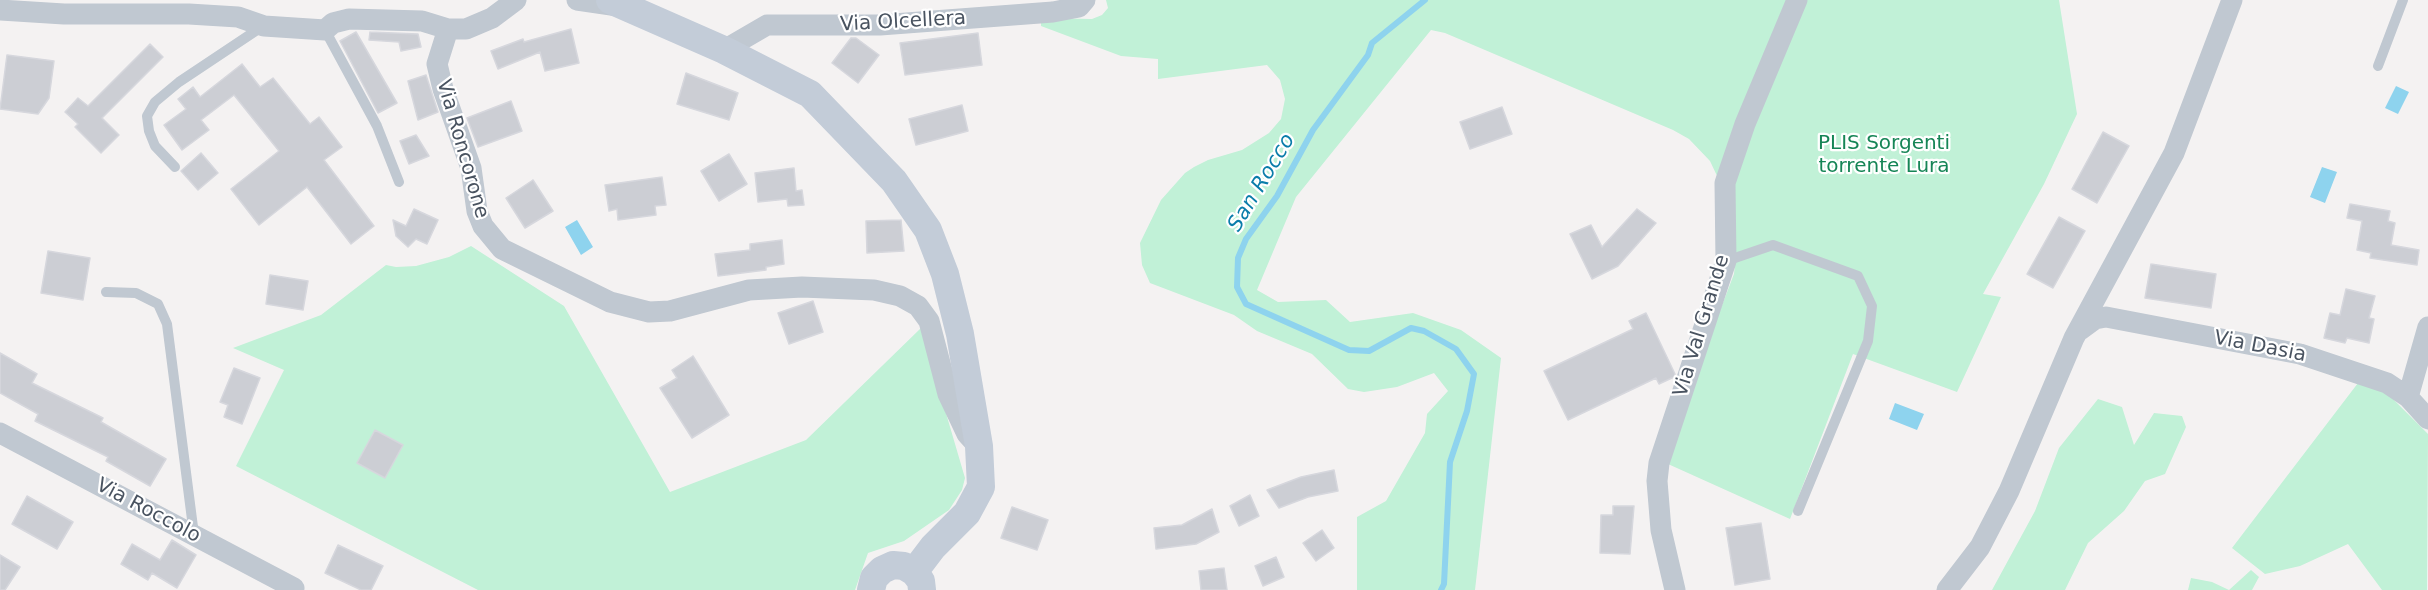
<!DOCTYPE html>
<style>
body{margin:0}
canvas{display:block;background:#f4f2f2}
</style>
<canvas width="2428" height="590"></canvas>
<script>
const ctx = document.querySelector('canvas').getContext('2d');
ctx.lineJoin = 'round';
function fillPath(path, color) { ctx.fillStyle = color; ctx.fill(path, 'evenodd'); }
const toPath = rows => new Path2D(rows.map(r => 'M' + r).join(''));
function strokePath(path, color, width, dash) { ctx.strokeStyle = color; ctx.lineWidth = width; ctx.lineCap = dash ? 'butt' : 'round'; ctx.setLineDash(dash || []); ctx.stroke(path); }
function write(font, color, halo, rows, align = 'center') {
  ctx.font = font + ' "DejaVu Sans",sans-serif'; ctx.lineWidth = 4.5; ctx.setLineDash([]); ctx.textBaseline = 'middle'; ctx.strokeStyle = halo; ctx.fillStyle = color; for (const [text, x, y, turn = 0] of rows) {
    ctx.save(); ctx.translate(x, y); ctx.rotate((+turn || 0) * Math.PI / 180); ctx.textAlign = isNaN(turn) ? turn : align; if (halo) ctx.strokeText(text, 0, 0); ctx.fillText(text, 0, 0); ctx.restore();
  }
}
const green = toPath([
 [1106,0,2059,0,2077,114,2044,184,1983,294,2001,297,1957,392,1853,354,1790,519,1668,464,1671,438,1734,274,1736,252,1734,191,1718,178,1710,161,1689,139,1673,130,1445,33,1431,30,1296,197,1257,290,1278,302,1326,300,1350,322,1413,313,1461,330,1501,358,1475,590,1357,590,1357,517,1386,501,1425,433,1427,414,1448,391,1434,373,1397,387,1364,392,1348,389,1312,354,1257,331,1234,315,1150,283,1142,265,1140,243,1161,200,1185,173,1194,167,1208,160,1242,150,1269,133,1281,119,1285,99,1280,80,1267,65,1158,79,1158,59,1121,56,1041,26,1041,18,1092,19,1102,15,1108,8],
 [471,246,564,306,670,492,806,440,921,328,965,478,962,490,949,510,904,541,868,553,855,590,478,590,236,466,284,370,233,348,321,315,386,265,396,267,416,266,449,257],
 [2358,383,2387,393,2428,434,2427,590,2382,590,2348,544,2300,566,2265,574,2232,548],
 [2098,399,2122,407,2134,445,2154,413,2182,416,2186,427,2165,474,2145,481,2124,511,2088,543,2065,590,1992,590,2035,511,2059,448],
 [2251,570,2259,577,2252,590,2188,590,2191,578,2212,582,2229,590]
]);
const water = toPath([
 [2396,86,2409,92,2398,114,2385,108],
 [2322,167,2337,172,2325,203,2310,197],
 [577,220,593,247,581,255,565,227],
 [1895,403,1924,414,1917,430,1889,419]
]);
const stream = toPath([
 [1425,0,1372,43,1368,55,1313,130,1277,196,1246,239,1238,258,1237,287,1246,304,1349,350,1369,351,1411,328,1424,331,1456,349,1474,374,1467,411,1450,462,1444,584,1441,590]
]);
const building = toPath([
 [571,29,579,63,545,71,540,52,498,69,491,51,523,39,524,42,571,29],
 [356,32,397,103,378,113,340,41,356,32],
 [370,32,418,34,421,47,401,51,399,42,369,40,370,32],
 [978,33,982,65,905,75,900,43,978,33],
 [851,38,856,38,879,55,858,83,832,63,851,38],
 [150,44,163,57,102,118,119,135,101,153,75,127,78,124,65,112,78,98,88,106,150,44],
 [7,55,54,61,49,98,38,114,0,109,7,55],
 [242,64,260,87,273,78,310,124,319,117,342,147,324,160,374,226,351,244,307,187,259,225,231,189,279,151,234,95,201,120,209,130,182,150,164,125,186,109,178,99,193,87,200,97,242,64],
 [686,73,738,93,729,120,677,104,686,73],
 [426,75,438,112,418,120,408,81,426,75],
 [511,101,522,131,478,147,467,118,511,101],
 [962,105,968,131,916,145,909,119,962,105],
 [1502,107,1512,134,1470,149,1460,122,1502,107],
 [2103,132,2129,146,2097,203,2072,189,2103,132],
 [416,135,429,156,409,164,400,141,416,135],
 [201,153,218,173,198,190,181,171,201,153],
 [729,154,747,184,719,201,701,171,729,154],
 [794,168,796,191,802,190,804,205,788,206,787,199,758,202,755,173,794,168],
 [662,177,666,205,655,206,656,215,618,220,617,209,609,211,605,185,662,177],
 [533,180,553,211,525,228,506,198,533,180],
 [2350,204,2390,211,2388,221,2395,223,2391,245,2419,250,2417,265,2370,258,2371,253,2357,250,2362,221,2347,218,2350,204],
 [414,209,438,220,427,244,416,239,408,247,396,236,393,220,406,226,414,209],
 [1637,209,1656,223,1618,266,1592,279,1570,234,1591,225,1602,247,1637,209],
 [2059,217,2085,231,2053,288,2027,274,2059,217],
 [901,220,904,251,867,253,866,221,901,220],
 [782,240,784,264,766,267,766,270,718,276,715,254,750,250,750,244,782,240],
 [48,251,90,258,83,300,41,293,48,251],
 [2151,264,2216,274,2211,308,2145,298,2151,264],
 [270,275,308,281,303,310,266,304,270,275],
 [2346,289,2375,296,2369,318,2374,319,2369,343,2347,338,2345,343,2324,338,2330,313,2340,315,2346,289],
 [813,301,823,332,789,344,778,313,813,301],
 [1646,313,1675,374,1674,377,1659,384,1656,378,1568,420,1544,371,1633,329,1629,321,1646,313],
 [0,353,37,374,32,383,103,418,101,422,166,459,150,486,106,461,108,457,35,421,38,414,0,393,0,353],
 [693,356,729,415,692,438,660,388,677,378,672,370,693,356],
 [234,368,260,378,242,424,224,417,228,405,220,402,234,368],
 [375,430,403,445,385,478,357,463,375,430],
 [1334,470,1338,491,1308,497,1279,508,1267,490,1301,477,1334,470],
 [1250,495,1259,516,1239,526,1230,506,1250,495],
 [27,496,73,522,57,549,12,524,27,496],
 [1613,506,1634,506,1630,554,1600,553,1601,515,1613,515,1613,506],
 [1012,507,1048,520,1037,550,1001,538,1012,507],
 [1212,509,1219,532,1196,544,1156,549,1154,528,1182,525,1212,509],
 [1761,523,1770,579,1735,585,1726,528,1761,523],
 [1322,530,1334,548,1316,561,1303,543,1322,530],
 [172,540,196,555,177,588,152,573,148,580,121,564,132,544,160,560,172,540],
 [338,545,383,566,371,590,361,590,325,573,338,545],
 [0,555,20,567,5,590,0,590,0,555],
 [1276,557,1284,577,1263,586,1255,566,1276,557],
 [1224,568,1227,590,1201,590,1199,571,1224,568]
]);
const lane = toPath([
 [325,30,377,126,399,182],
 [2378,66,2403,0],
 [175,167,155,146,149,131,147,116,155,102,179,82,263,26],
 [1726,261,1773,245,1858,276,1872,306,1868,341,1798,511],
 [106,292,136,293,158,304,167,324,194,535]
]);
const street = toPath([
 [577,0,625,7],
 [0,10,64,14,189,14,238,17,264,26,325,30,333,23,349,19,422,21,448,29,466,29,492,18,516,0],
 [448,29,437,64,443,89,471,168,477,211,483,226,502,249,610,302,649,312,670,311,749,290,802,287,874,290,900,296,918,306,929,321,948,394,967,434,976,444],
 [724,50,767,25,880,25,1053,12,1079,7,1085,0],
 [2080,330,2095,319,2106,317,2300,354,2387,383,2408,397,2428,419],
 [2408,397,2428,327],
 [0,433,294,588,293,590],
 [1675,590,1661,530,1657,481,1659,463,1726,261,1725,183,1745,124,1797,0],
 [1947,590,1980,547,2009,491,2074,338,2174,153,2232,0]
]);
const secondary = toPath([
 [610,0,724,50,810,94,894,181,928,230,945,274,960,334,979,446,981,487,967,513,933,547,914,572],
 [871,590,874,578,882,570,893,565,904,566,914,572,921,581,922,590]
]);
const streetNames = [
 ["Via Olcellera",903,22,-3],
 ["Via Roncorone",462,149,74],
 ["Via Val Grande",1702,326,-73],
 ["Via Dasia",2260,347,11],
 ["Via Roccolo",148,511,28]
];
const parkNames = [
 ["PLIS Sorgenti",1884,144],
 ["torrente Lura",1884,167]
];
const waterNames = [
 ["San Rocco",1262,183,-59]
];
fillPath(green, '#c1f1d7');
fillPath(water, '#8ed3ee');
strokePath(stream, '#8ed3ee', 6);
fillPath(building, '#ccced4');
strokePath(building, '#d6d7dd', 1.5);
strokePath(lane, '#c0c8d1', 10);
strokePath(street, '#c0c8d1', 21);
strokePath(secondary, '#c3ccd8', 28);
write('20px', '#495360', '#fff', streetNames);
write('20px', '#168556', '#fff', parkNames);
write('italic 21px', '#0a7daa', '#fff', waterNames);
</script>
